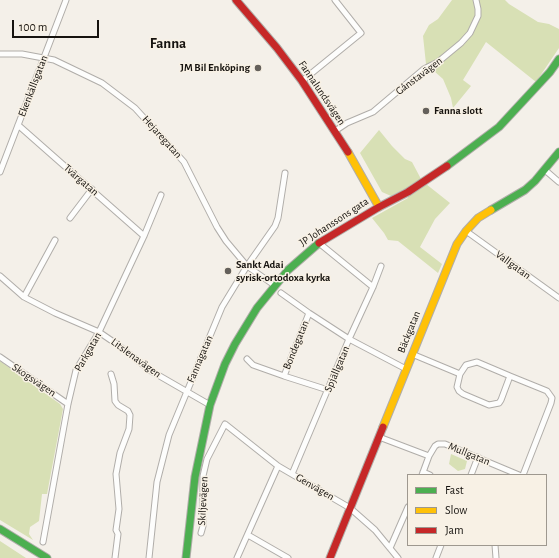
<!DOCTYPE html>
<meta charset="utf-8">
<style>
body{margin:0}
#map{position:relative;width:559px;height:558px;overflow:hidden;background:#f4f0e9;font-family:"Alegreya Sans",sans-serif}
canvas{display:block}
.legend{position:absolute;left:407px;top:474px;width:140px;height:72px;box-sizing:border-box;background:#f8f1e5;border:1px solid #9e988f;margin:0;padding:5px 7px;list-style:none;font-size:12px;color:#16130f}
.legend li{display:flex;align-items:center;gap:8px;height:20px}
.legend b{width:20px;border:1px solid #9e988f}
.scale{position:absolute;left:12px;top:20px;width:87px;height:18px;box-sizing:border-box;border:2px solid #16130f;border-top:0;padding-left:5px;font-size:12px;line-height:14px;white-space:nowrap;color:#16130f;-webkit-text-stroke:3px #f8f1e5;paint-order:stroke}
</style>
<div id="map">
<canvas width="559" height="558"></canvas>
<ul class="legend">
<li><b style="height:5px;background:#4caf50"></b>Fast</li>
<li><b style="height:5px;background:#ffc107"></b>Slow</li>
<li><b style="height:5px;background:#c62828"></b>Jam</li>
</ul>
<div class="scale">100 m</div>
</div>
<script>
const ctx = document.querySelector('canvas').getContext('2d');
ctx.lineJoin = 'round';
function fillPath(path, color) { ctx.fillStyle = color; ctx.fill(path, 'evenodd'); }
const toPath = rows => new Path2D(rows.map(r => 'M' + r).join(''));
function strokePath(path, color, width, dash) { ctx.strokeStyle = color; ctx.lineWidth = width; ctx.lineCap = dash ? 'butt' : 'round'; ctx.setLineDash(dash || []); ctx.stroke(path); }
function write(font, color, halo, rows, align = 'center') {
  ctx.font = font + ' "Alegreya Sans",sans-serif'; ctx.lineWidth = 3; ctx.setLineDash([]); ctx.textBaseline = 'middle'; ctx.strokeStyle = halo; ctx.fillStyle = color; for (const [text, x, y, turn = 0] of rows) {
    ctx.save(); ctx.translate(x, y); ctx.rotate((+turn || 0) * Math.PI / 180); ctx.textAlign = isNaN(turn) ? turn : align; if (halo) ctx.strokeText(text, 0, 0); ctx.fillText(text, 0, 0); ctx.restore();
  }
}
const green = toPath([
 [452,0,505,0,509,4,538,22,549,24,559,29,559,48,536,82,486,42,463,80,471,86,453,108,451,98,443,79,426,64,423,36,429,25,438,19],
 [379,130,392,146,405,159,412,162,421,179,409,186,406,192,404,189,391,196,382,192,360,153],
 [426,184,450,203,435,219,420,247,442,264,438,273,398,241,388,240,384,233,372,218,408,198,407,195],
 [0,361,60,404,63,409,47,494,42,494,39,521,30,527,29,534,33,540,0,520],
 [451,454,467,461,465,469,458,471,449,464],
 [0,541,26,558,0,558]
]);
const street = toPath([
 [0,54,22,54,54,60,102,83,135,108,184,162,217,227,226,241,247,266,274,285],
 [302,81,361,33,335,0],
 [18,125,144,236],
 [335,131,347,123,373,112,424,69,438,62,461,43,470,33,478,16,478,9,476,0],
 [545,170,559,182],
 [0,172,66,0],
 [70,218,92,189],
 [466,231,559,298],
 [319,243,373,287],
 [0,276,24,297,55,313,99,332,118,345,151,371,210,405],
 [281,293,309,313,349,339,406,369],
 [24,297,55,240],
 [412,354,460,374,466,365,477,362,510,376,501,400,499,403,489,405,463,394,459,391,457,387,460,374],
 [0,357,68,404],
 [247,359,253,365,284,376,328,390],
 [111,374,114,384,115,401,118,405,128,411,130,415,129,429,120,453,116,474,119,509,116,530,118,534,115,558],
 [284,376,309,313],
 [510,376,547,391,552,398,551,403,523,475],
 [379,437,429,456,435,446,438,444,445,444,519,475],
 [423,472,430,475],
 [292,474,349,339,373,287,381,266],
 [422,475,429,456],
 [471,475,478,457],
 [201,533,203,526,203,476,207,459,225,424,278,466,350,508,375,530,398,558],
 [248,535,288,558],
 [43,542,68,404,76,370,99,332,144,236,161,195],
 [495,545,496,558],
 [390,548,408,507],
 [149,558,157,482,169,435,222,307,247,266,275,226,278,218,285,173],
 [237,558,278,466],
 [436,558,441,545]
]);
const fast = toPath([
 [447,166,499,127,550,72,559,59],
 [491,210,525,190,535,181,559,152],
 [0,529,47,558],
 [186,558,195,477,210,405,225,364,235,344,257,308,288,270,319,243]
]);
const slow = toPath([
 [348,152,379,207],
 [383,427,457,244,466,231,478,218,491,210]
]);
const jam = toPath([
 [236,0,277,48,302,81,348,152],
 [319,243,379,207,408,192,447,166],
 [330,558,383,427]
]);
const markers = [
 [258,68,4,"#64605b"],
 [426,111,4,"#64605b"],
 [228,271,4,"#64605b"]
];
const poiNames = [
 ["JM Bil Enköping",250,68,"right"],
 ["Fanna slott",434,111],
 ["Sankt Adai",236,265],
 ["syrisk-ortodoxa kyrka",236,278]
];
const streetNames = [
 ["Gånstavägen",419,76,-37],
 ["Ekenkällsgatan",33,86,-69],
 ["Fannalundsvägen",322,93,56],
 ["Hejaregatan",162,137,48],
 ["Tvärgatan",81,180,41],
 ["JP Johanssons gata",334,222,-33],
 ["Vallgatan",513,265,36],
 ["Bäckgatan",409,332,-68],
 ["Bondegatan",296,345,-68],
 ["Parkgatan",88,352,-60],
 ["Litslenavägen",136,358,36],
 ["Fannagatan",200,359,-67],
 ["Spjällgatan",337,369,-67],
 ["Skogsvägen",34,380,34],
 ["Mullgatan",469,454,22],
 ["Genvägen",315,487,30],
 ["Skiljevägen",203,501,-87]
];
const districtNames = [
 ["Fanna",168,43]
];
fillPath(green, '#d8e0b5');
strokePath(street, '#b0ada9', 7);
strokePath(fast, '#b0ada9', 9);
strokePath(slow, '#b0ada9', 9);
strokePath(jam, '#b0ada9', 9);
strokePath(street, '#fdfdfc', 5);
strokePath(fast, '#4caf50', 7);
strokePath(slow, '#ffc107', 7);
strokePath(jam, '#c62828', 7);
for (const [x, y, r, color] of markers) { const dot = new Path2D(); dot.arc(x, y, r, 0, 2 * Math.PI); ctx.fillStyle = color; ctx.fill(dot); strokePath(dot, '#f8f1e5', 1.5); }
write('bold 11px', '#16130f', '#f8f1e5', poiNames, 'left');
write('11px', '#16130f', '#f8f1e5', streetNames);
write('bold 15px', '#16130f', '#f8f1e5', districtNames);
</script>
